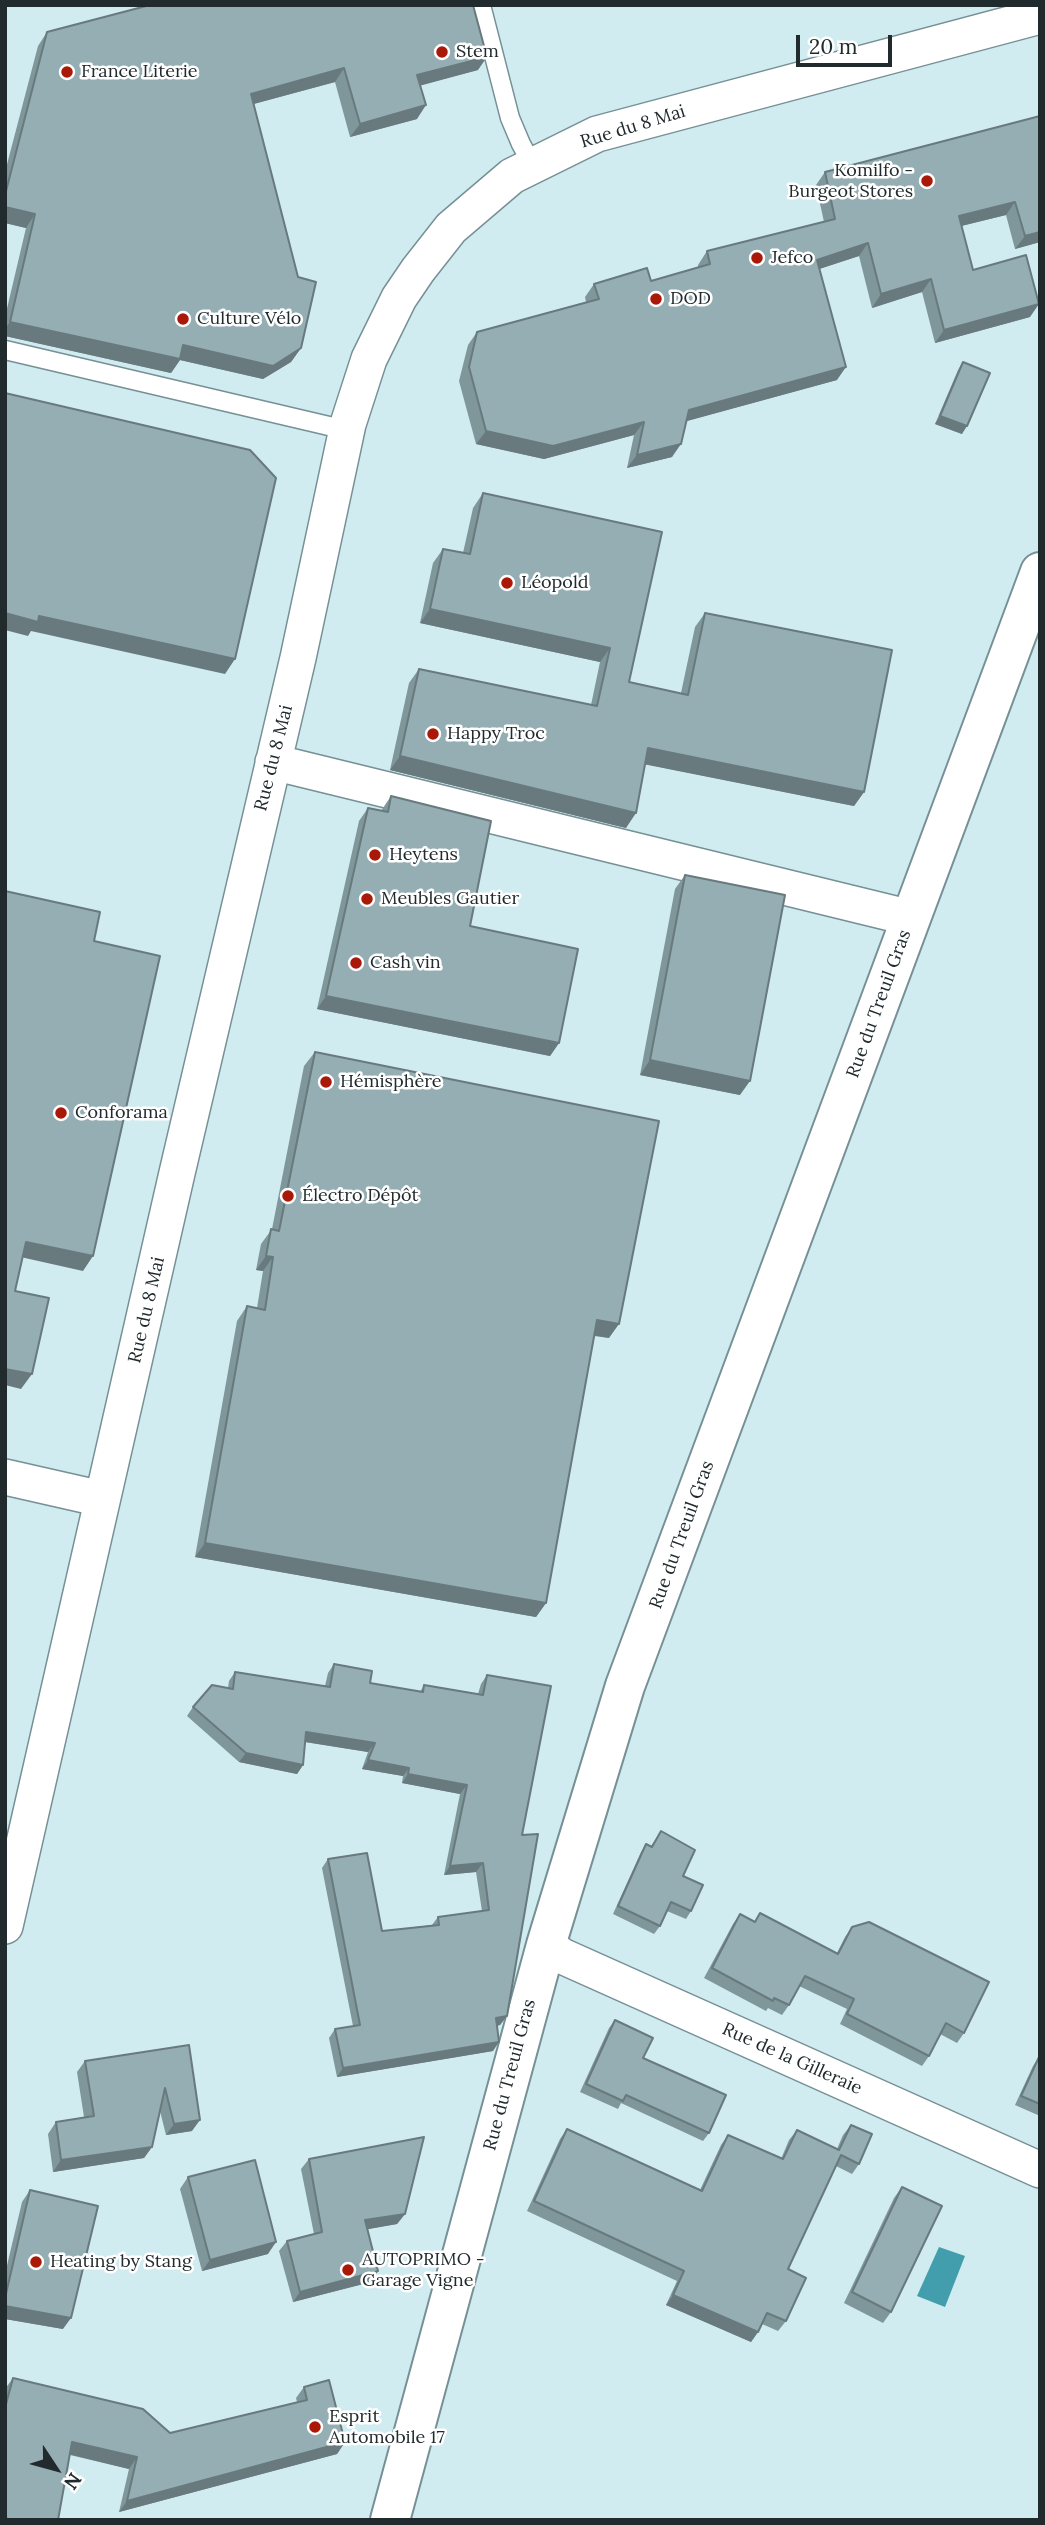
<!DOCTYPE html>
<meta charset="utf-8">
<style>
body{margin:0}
#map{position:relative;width:1045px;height:2525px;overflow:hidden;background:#d0ecf1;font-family:Lora,serif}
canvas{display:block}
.frame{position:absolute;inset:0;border:7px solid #212b2d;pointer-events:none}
.north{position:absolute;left:21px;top:2434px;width:70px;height:70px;-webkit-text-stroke:5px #fff;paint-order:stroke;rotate:126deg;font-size:19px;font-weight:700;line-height:28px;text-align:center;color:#212b2d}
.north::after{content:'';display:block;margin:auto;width:24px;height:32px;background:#212b2d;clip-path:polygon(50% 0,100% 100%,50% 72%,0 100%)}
.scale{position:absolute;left:796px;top:35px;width:96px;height:32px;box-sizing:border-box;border:4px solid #212b2d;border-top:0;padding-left:9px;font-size:21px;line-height:24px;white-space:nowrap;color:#212b2d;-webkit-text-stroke:5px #fff;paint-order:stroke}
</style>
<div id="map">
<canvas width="1045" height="2525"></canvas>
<div class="frame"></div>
<div class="north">N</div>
<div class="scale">20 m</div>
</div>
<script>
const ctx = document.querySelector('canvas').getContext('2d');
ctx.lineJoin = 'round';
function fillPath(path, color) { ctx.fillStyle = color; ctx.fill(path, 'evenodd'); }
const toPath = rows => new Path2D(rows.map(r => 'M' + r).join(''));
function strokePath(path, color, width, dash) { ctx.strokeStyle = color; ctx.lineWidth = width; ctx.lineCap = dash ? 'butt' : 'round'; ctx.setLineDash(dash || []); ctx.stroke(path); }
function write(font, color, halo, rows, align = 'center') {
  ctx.font = font + ' Lora,serif'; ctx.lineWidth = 5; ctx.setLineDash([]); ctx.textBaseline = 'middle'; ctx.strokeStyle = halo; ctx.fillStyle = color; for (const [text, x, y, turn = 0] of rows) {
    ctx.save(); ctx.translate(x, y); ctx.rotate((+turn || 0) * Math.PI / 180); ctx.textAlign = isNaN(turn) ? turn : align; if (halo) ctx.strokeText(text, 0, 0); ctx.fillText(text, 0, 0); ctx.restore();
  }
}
const water = toPath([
 [939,2247,965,2256,945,2307,917,2296]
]);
const service = toPath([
 [481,5,510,118,521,144,532,164],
 [5,350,346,430]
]);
const minor = toPath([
 [273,762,911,918],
 [5,1477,102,1499],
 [5,1926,177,1173,298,658,348,424,369,359,399,298,418,270,451,228,512,176,597,134,1040,16],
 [546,1945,562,1956,1040,2170]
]);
const tertiary = toPath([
 [390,2520,546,1945,625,1686,1040,572]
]);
const wall = toPath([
 [47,32,478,70,420,85,417,119,350,137,335,82,254,104,301,348,291,362,263,379,180,360,171,373,5,336,5,317,26,228,5,223,5,172,38,46],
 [1040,116,1040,242,1015,249,1006,215,961,226,973,270,1030,317,935,343,922,292,872,308,859,256,819,269,837,380,686,421,672,457,627,468,634,435,544,459,476,444,459,381,468,345,477,332,586,302,585,297,594,284,651,281,698,267,698,265,707,251,824,222,816,185,825,172],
 [963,362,962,434,935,424,958,370],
 [483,493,662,532,629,682,681,693,695,627,705,613,864,792,854,806,645,764,626,828,390,770,409,683,419,669,591,705,600,662,420,623,433,563,443,549,463,553,473,508],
 [391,796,470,926,559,1043,550,1056,317,1009,359,821,368,808,381,811],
 [685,875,740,1095,640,1075,675,889],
 [315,1052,609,1338,594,1336,546,1603,536,1617,195,1557,237,1321,247,1306,257,1308,263,1271,256,1270,261,1244,272,1229,304,1066],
 [334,1664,370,1683,420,1692,424,1685,478,1694,481,1684,487,1675,522,1835,507,2016,500,2025,497,2026,493,2051,337,2077,329,2038,335,2029,353,2026,322,1868,328,1859,382,1931,432,1925,438,1917,482,1911,476,1872,444,1875,460,1794,402,1783,403,1776,362,1769,368,1752,305,1742,303,1765,297,1774,239,1762,187,1716,193,1707,228,1688,229,1681,235,1672,325,1686,328,1673],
 [661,1831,683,1876,691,1911,686,1919,667,1911,660,1926,654,1934,613,1914,641,1852,646,1844,651,1846],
 [760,1913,837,1953,845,1937,852,1927,964,2033,957,2043,940,2034,929,2056,922,2066,840,2024,847,2009,799,1986,789,2005,782,2015,768,2008,766,2011,704,1978,733,1924,740,1914,754,1922],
 [615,2020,643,2058,709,2133,703,2141,621,2103,618,2109,580,2092,609,2028],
 [189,2045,192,2131,166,2135,160,2111,152,2147,144,2158,53,2172,48,2134,56,2122,84,2117,77,2072,85,2061],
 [1039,2057,1040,2057,1040,2116,1015,2105,1033,2066],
 [851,2125,859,2164,852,2174,836,2166,788,2269,786,2321,778,2331,762,2324,758,2332,751,2342,666,2305,677,2281,527,2211,560,2139,567,2129,700,2190,721,2145,728,2135,781,2159,789,2140,797,2130,837,2149,843,2135],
 [309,2159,405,2214,397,2224,367,2229,371,2282,293,2302,279,2251,287,2241,314,2234,301,2169],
 [188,2177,268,2254,202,2271,180,2189],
 [902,2187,891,2312,883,2323,844,2303,894,2198],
 [30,2190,63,2329,5,2319,5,2274,22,2202],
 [13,2378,170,2433,297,2402,296,2398,304,2387,345,2442,337,2454,119,2512,129,2469,70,2455,5,2520,5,2389]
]);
const shadedWall = toPath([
 [487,57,478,70,408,89,417,75],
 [344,68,335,82,242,107,251,94],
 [426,105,417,119,350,137,360,124],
 [1015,202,1006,215,949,229,959,216],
 [5,207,35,214,26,228,5,223],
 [1040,232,1040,242,1015,249,1025,236],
 [868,243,859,256,807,273,817,260],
 [931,279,922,292,872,308,881,294],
 [1039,304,1030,317,935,343,944,330],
 [10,322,183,345,301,348,291,362,263,379,180,360,171,373,5,336,5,329],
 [846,367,837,380,680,423,689,410],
 [940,416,967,426,962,434,935,424],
 [644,422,634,435,544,459,476,444,486,431],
 [681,444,672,457,627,468,637,455],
 [430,609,610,648,600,662,420,623],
 [5,613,39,616,235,659,225,674,31,631,28,636,5,630],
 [648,748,864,792,854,806,638,763],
 [400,756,636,813,626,828,390,770],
 [326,996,559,1043,550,1056,317,1009],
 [650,1060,750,1081,740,1095,640,1075],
 [26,1242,93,1256,83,1271,16,1256],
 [266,1256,273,1257,263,1271,256,1270],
 [597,1320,619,1324,609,1338,586,1334],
 [5,1369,32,1374,21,1389,5,1385],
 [205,1543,546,1603,536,1617,195,1557],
 [306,1732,375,1743,368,1752,299,1741],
 [246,1753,303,1765,297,1774,239,1762],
 [368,1760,409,1768,403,1776,362,1769],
 [408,1774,467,1785,460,1794,402,1783],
 [483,1863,476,1872,444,1875,450,1866],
 [507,2016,500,2025,489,2027,496,2018],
 [499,2042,493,2051,337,2077,343,2068],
 [200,2120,192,2131,166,2135,174,2124],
 [152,2147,144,2158,53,2172,61,2160],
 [405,2214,397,2224,358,2231,365,2220],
 [276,2242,268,2254,202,2271,210,2260],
 [378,2271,371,2282,293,2302,300,2292],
 [673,2295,758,2332,751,2342,666,2305],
 [5,2306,71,2318,63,2329,5,2319],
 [72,2442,137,2457,129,2469,64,2453],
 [345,2442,337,2454,119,2512,127,2501]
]);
const building = toPath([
 [150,5,473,5,487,57,417,75,426,105,360,124,344,68,251,94,298,277,316,282,301,348,273,366,183,345,180,359,10,322,35,214,5,207,5,195,47,32,150,5],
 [1040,116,1040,232,1025,236,1015,202,959,216,973,270,1026,255,1039,304,944,330,931,279,881,294,868,243,817,260,846,367,689,410,681,444,637,455,644,422,553,446,486,431,469,367,477,332,599,299,594,284,647,268,651,281,710,264,707,251,835,219,825,172,1040,116],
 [963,362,990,373,967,426,940,416,963,362],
 [5,393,250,450,276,478,235,659,39,616,38,622,5,613,5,393],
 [483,493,662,532,629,682,688,695,705,613,892,650,864,792,648,748,636,813,400,756,419,669,597,706,610,648,430,609,443,549,470,554,483,493],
 [391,796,491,821,470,926,578,949,559,1043,326,996,368,808,388,812,391,796],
 [685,875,785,895,750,1081,650,1060,685,875],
 [5,891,100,912,94,941,160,956,93,1256,26,1242,15,1291,49,1298,32,1374,5,1369,5,891],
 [315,1052,659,1121,619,1324,597,1320,546,1603,205,1543,247,1306,265,1310,273,1257,266,1256,271,1229,279,1231,315,1052],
 [334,1664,372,1671,370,1683,423,1692,424,1685,483,1695,487,1675,551,1686,522,1835,538,1834,507,2016,496,2018,499,2042,343,2068,335,2029,360,2025,328,1859,367,1853,382,1931,439,1925,438,1917,489,1910,483,1863,450,1866,467,1785,408,1774,409,1768,368,1760,375,1743,306,1732,303,1765,246,1753,193,1707,212,1685,233,1689,235,1672,330,1687,334,1664],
 [661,1831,695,1850,683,1876,703,1885,691,1911,671,1902,660,1926,618,1906,646,1844,652,1847,661,1831],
 [760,1913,838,1954,852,1927,869,1922,989,1982,964,2033,946,2023,929,2056,847,2014,854,1999,805,1976,789,2005,774,1998,773,2001,712,1968,740,1914,755,1922,760,1913],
 [615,2020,653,2038,643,2058,726,2095,709,2133,626,2095,623,2101,586,2084,615,2020],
 [189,2045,200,2120,174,2124,165,2088,152,2147,61,2160,56,2122,94,2116,85,2061,189,2045],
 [1039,2057,1040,2057,1040,2104,1021,2096,1039,2057],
 [851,2125,872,2134,859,2164,841,2155,788,2269,806,2278,786,2321,767,2313,758,2332,673,2295,684,2271,534,2201,567,2129,702,2191,728,2135,783,2159,797,2130,839,2150,851,2125],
 [424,2137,405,2214,365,2220,378,2271,300,2292,287,2241,322,2232,309,2159,424,2137],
 [255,2160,276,2242,210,2260,188,2177,255,2160],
 [902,2187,942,2206,891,2312,852,2292,902,2187],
 [30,2190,98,2206,71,2318,5,2306,5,2298,30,2190],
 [13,2378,143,2409,170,2433,307,2400,304,2387,329,2380,345,2442,127,2501,137,2457,72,2442,58,2520,12,2520,5,2518,5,2408,13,2378]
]);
const markers = [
 [442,52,7,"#aa1907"],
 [67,72,7,"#aa1907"],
 [927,181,7,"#aa1907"],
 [757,258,7,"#aa1907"],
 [656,299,7,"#aa1907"],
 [183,319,7,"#aa1907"],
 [507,583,7,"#aa1907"],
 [433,734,7,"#aa1907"],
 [375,855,7,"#aa1907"],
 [367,899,7,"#aa1907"],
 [356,963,7,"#aa1907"],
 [326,1082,7,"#aa1907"],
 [61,1113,7,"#aa1907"],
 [288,1196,7,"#aa1907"],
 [36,2262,7,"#aa1907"],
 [348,2270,7,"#aa1907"],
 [315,2427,7,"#aa1907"]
];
const poiNames = [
 ["Stem",456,52],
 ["France Literie",81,72],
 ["Komilfo -",913,171,"right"],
 ["Burgeot Stores",913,192,"right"],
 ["Jefco",771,258],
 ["DOD",670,299],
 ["Culture Vélo",197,319],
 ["Léopold",521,583],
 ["Happy Troc",447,734],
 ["Heytens",389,855],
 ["Meubles Gautier",381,899],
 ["Cash vin",370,963],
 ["Hémisphère",340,1082],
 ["Conforama",75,1113],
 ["Électro Dépôt",302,1196],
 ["AUTOPRIMO -",362,2260],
 ["Garage Vigne",362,2281],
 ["Heating by Stang",50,2262],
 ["Esprit",329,2417],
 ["Automobile 17",329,2438]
];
const streetNames = [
 ["Rue du 8 Mai",633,127,-17],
 ["Rue du 8 Mai",274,758,-76],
 ["Rue du Treuil Gras",879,1004,-70],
 ["Rue du 8 Mai",147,1310,-77],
 ["Rue du Treuil Gras",682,1535,-70],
 ["Rue de la Gilleraie",792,2059,24],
 ["Rue du Treuil Gras",510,2075,-75]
];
fillPath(water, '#429dad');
strokePath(service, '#769095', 21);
strokePath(minor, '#769095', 38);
strokePath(tertiary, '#769095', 42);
strokePath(service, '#fff', 18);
strokePath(minor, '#fff', 35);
strokePath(tertiary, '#fff', 38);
fillPath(wall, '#7f969a');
fillPath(shadedWall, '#687a7d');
fillPath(building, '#94aeb3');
strokePath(building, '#687a7d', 2);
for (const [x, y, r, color] of markers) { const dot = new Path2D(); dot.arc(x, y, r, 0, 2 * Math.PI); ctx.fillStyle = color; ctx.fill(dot); strokePath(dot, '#fff', 2.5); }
write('18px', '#212b2d', '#fff', poiNames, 'left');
write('18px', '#212b2d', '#fff', streetNames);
</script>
